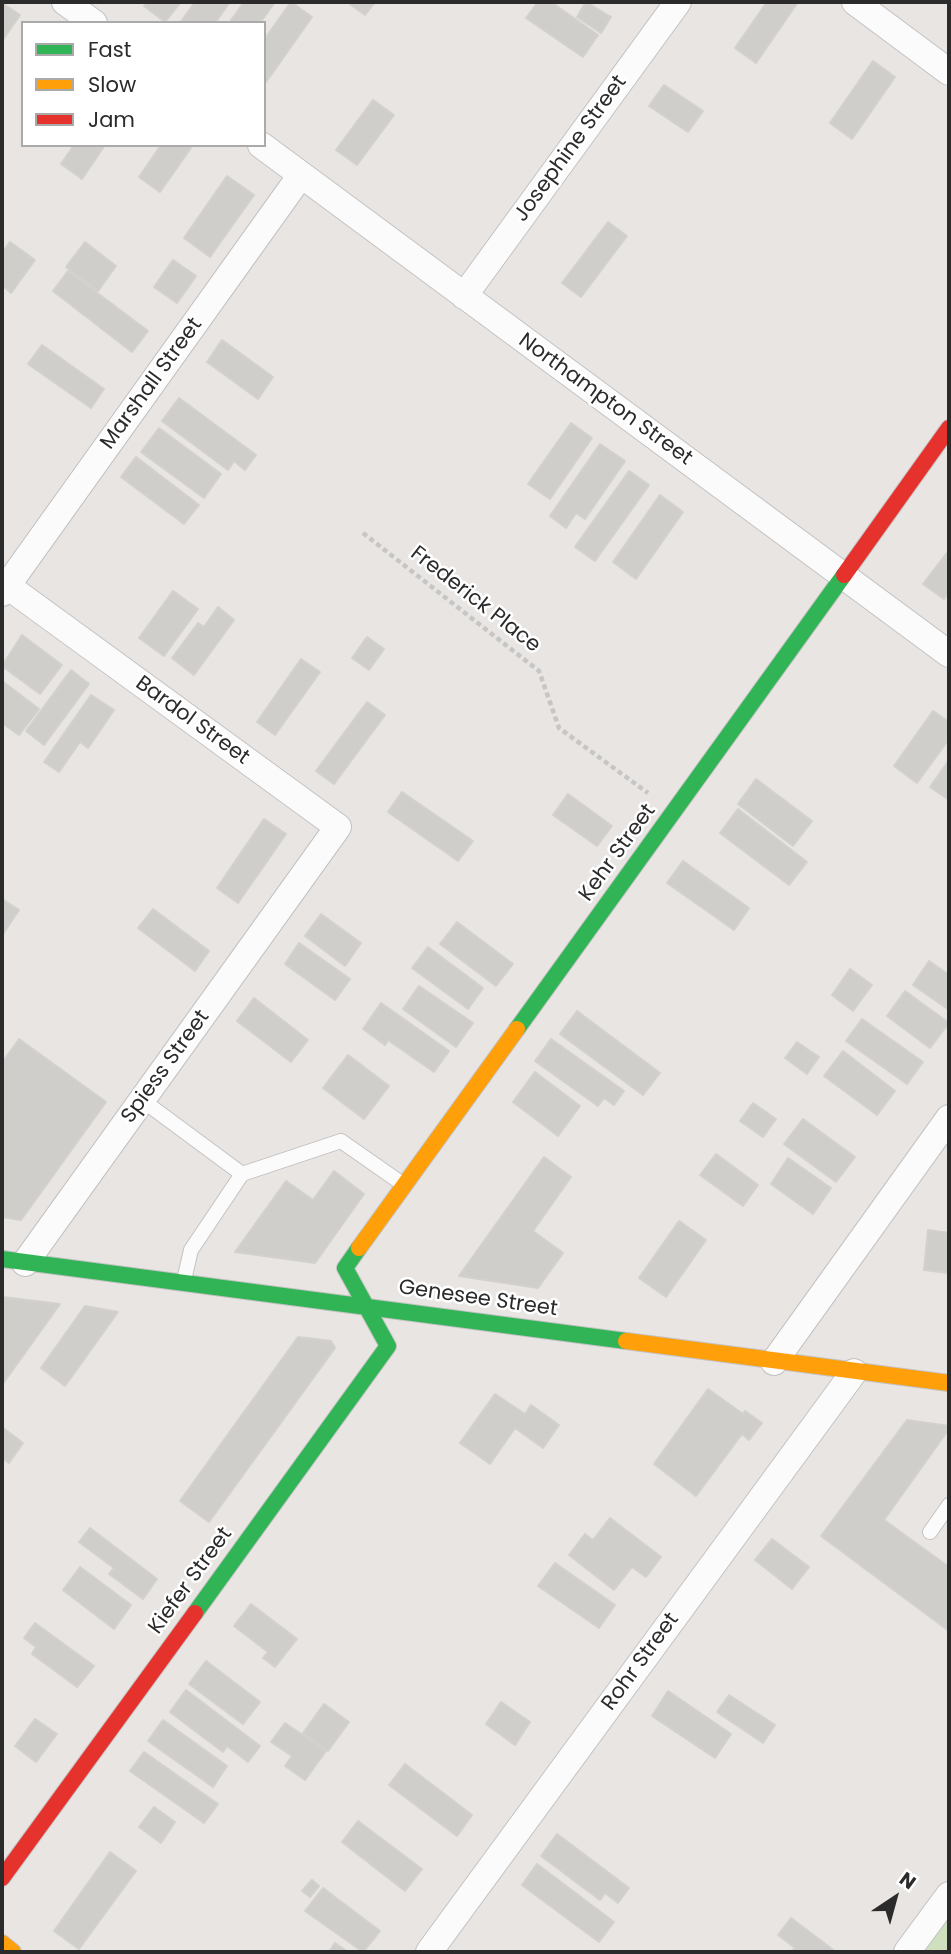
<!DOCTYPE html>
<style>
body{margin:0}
#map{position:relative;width:951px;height:1954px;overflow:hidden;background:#e8e5e2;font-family:Poppins,sans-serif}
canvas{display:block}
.frame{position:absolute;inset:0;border:4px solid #2b2b2b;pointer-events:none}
.legend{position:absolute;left:21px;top:21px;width:245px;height:126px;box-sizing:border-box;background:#fff;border:2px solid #aaa;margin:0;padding:9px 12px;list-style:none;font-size:21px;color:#2b2b2b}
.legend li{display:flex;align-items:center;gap:14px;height:35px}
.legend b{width:35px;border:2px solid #aaa}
.north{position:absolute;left:860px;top:1863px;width:70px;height:70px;-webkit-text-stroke:5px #fff;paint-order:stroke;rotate:36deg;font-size:19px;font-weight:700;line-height:28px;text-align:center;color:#2b2b2b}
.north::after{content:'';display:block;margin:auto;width:24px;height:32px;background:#2b2b2b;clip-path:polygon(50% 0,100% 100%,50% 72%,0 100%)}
</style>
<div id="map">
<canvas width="951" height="1954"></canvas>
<div class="frame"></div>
<ul class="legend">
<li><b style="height:9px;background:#30b455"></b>Fast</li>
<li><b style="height:9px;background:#ff9f0a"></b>Slow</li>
<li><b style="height:9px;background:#e5322d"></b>Jam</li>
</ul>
<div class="north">N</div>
</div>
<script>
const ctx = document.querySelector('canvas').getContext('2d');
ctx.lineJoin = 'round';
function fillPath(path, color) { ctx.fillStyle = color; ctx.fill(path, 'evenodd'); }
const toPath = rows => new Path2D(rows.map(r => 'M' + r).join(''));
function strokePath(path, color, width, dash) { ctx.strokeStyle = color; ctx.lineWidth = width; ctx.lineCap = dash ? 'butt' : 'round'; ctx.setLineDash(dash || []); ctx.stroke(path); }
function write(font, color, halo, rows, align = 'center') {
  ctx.font = font + ' Poppins,sans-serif'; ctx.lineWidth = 5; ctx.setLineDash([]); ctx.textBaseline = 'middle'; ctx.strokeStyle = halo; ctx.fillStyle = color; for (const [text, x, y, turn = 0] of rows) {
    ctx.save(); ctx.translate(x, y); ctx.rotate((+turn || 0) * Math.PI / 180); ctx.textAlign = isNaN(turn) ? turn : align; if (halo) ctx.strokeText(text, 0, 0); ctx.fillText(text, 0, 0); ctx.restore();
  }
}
const green = toPath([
 [949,1917,949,1952,924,1952]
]);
const building = toPath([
 [148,2,181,2,165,22,144,6,148,2],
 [195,2,230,2,215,23,180,23,195,2],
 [244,2,275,2,260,23,229,23,244,2],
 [291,2,312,17,264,85,264,40,291,2],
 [347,2,375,2,365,15,347,2],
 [538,2,551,2,598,35,583,57,526,18,538,2],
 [586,2,611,17,601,33,577,17,586,2],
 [767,2,798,2,756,63,735,48,767,2],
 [2,3,20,15,2,41,2,3],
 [873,61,895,77,852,139,830,123,873,61],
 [664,85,703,111,688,132,649,106,664,85],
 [373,100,394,115,357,165,336,150,373,100],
 [74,145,105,145,82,179,61,164,74,145],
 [161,145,193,145,160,192,139,177,161,145],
 [227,176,254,195,210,257,184,238,227,176],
 [608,222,627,236,581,297,562,283,608,222],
 [10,242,35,260,11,293,2,285,2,253,10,242],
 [85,242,116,266,98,291,66,267,85,242],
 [173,260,196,276,177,303,154,287,173,260],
 [68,271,148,331,132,352,53,291,68,271],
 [222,340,273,377,258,399,207,362,222,340],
 [42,345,104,389,91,408,28,364,42,345],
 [179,398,256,455,245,470,234,461,228,470,162,421,179,398],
 [571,423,592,438,550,499,528,484,571,423],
 [159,428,221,474,204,498,141,452,159,428],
 [600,444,625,461,585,519,576,513,566,528,550,516,600,444],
 [136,457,199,505,184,524,121,477,136,457],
 [629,471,649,485,595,561,575,547,629,471],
 [660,495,683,512,636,579,613,562,660,495],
 [949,550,949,592,944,599,923,584,949,550],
 [173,591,198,609,164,656,139,638,173,591],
 [218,607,234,620,194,675,172,658,198,623,204,627,218,607],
 [22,635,62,665,40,694,2,666,22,635],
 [367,637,384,649,369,670,352,658,367,637],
 [301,659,320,672,275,735,257,722,301,659],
 [71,670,89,684,44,745,26,731,71,670],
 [2,681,39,709,19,735,2,723,2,681],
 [91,695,114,710,88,748,80,742,59,772,44,762,91,695],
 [367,702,385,715,334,784,316,771,367,702],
 [933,711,949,722,949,739,917,783,894,766,933,711],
 [949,760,949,800,930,787,949,760],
 [756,779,812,821,793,846,738,804,756,779],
 [402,792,473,841,458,861,388,812,402,792],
 [568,794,612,826,597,846,553,815,568,794],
 [738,809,807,862,789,885,720,833,738,809],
 [264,819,286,834,238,903,217,888,264,819],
 [683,861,749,908,734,930,667,883,683,861],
 [2,899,19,910,3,934,2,933,2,899],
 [153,909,209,951,195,971,138,928,153,909],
 [321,914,361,943,345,966,305,936,321,914],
 [457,922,513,964,496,986,440,944,457,922],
 [299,943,350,979,335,1000,285,964,299,943],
 [428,947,483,988,468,1009,412,968,428,947],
 [929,961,949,975,949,1010,913,985,929,961],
 [850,969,872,985,853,1011,832,995,850,969],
 [419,986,473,1023,456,1047,403,1009,419,986],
 [905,991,949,1023,930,1048,887,1016,905,991],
 [254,998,308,1040,291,1062,237,1021,254,998],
 [381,1003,449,1051,434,1072,388,1040,385,1045,363,1029,381,1003],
 [577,1011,660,1073,643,1095,560,1034,577,1011],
 [862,1019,923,1062,907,1084,846,1041,862,1019],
 [19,1039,106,1102,21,1220,2,1217,2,1063,19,1039],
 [551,1039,624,1091,614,1105,604,1098,598,1106,535,1061,551,1039],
 [797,1042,819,1057,807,1074,785,1058,797,1042],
 [843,1051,895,1091,877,1115,824,1076,843,1051],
 [348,1055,389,1086,364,1119,323,1088,348,1055],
 [535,1072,580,1106,558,1136,513,1102,535,1072],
 [753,1103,776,1119,763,1137,740,1121,753,1103],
 [803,1119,855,1157,836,1182,784,1144,803,1119],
 [716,1154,758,1185,743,1206,700,1175,716,1154],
 [544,1157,571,1177,533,1231,563,1253,538,1288,459,1276,544,1157],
 [788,1158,831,1188,813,1214,771,1184,788,1158],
 [334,1171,364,1194,315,1263,235,1252,286,1181,313,1200,334,1171],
 [679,1221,706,1240,666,1297,639,1278,679,1221],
 [928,1230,949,1233,949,1273,924,1270,928,1230],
 [2,1297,60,1304,2,1385,2,1297],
 [85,1306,118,1312,65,1386,41,1368,85,1306],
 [298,1337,331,1341,335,1348,209,1522,180,1501,298,1337],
 [708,1389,743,1414,745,1411,762,1423,749,1440,742,1434,696,1496,654,1464,708,1389],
 [495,1394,525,1414,531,1405,559,1425,543,1448,515,1428,490,1464,460,1443,495,1394],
 [907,1420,949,1426,949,1429,884,1520,949,1567,949,1631,821,1536,907,1420],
 [2,1427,23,1443,9,1463,2,1458,2,1427],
 [610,1518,661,1557,646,1577,632,1567,614,1590,569,1555,585,1534,593,1540,610,1518],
 [90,1528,157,1579,143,1599,109,1574,114,1568,79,1542,90,1528],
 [772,1539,809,1567,792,1589,755,1560,772,1539],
 [555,1563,615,1605,599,1628,538,1586,555,1563],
 [80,1567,131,1605,114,1629,63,1590,80,1567],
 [251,1604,297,1639,275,1667,263,1658,268,1652,234,1626,251,1604],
 [35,1623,94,1666,77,1687,32,1654,36,1647,24,1638,35,1623],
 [206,1661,260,1702,243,1724,189,1684,206,1661],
 [186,1690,260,1746,248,1762,227,1746,223,1752,170,1712,186,1690],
 [668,1691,731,1734,715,1758,652,1716,668,1691],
 [729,1695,775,1725,763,1743,717,1712,729,1695],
 [501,1702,530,1722,515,1745,486,1724,501,1702],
 [324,1704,349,1722,328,1751,303,1733,324,1704],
 [35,1719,57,1734,36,1762,15,1746,35,1719],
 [163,1720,227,1766,213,1787,148,1741,163,1720],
 [285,1723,326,1751,305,1780,285,1766,292,1756,271,1742,285,1723],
 [144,1752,218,1804,204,1823,130,1771,144,1752],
 [405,1764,472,1815,457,1836,389,1785,405,1764],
 [154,1807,175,1822,161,1843,139,1827,154,1807],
 [358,1821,422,1869,405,1891,342,1842,358,1821],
 [557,1834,629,1888,618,1903,605,1893,600,1900,541,1856,557,1834],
 [110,1852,136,1871,79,1949,54,1931,110,1852],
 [537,1864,614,1922,599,1942,522,1885,537,1864],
 [312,1880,319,1886,310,1897,302,1891,312,1880],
 [323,1888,380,1931,363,1952,305,1911,323,1888],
 [791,1918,836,1952,791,1952,795,1948,778,1935,791,1918],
 [335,1943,348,1952,329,1952,335,1943]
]);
const path = toPath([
 [363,533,539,671,559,728,648,793]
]);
const lane = toPath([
 [142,1100,242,1174,191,1250,184,1280],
 [242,1174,341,1141,404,1185],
 [930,1532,949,1505]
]);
const street = toPath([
 [65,2,94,23],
 [855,2,949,72],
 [261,145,949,654],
 [464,296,678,2],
 [2,582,338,827,25,1263],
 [2,593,301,175],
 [774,1362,949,1118],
 [429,1952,854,1372],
 [907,1952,949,1895]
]);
const fast = toPath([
 [517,1029,844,575],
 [2,1259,626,1341],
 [195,1613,388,1346,345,1268,359,1248]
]);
const slow = toPath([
 [359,1248,517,1029],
 [626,1341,949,1383],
 [2,1943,13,1952]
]);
const jam = toPath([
 [844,575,949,428],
 [2,1878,195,1613]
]);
const streetNames = [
 ["Josephine Street",571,149,-54],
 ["Marshall Street",152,384,-54],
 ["Northampton Street",605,400,36],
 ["Frederick Place",475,600,38],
 ["Bardol Street",192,721,36],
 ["Kehr Street",618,853,-54],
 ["Spiess Street",166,1067,-54],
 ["Genesee Street",478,1299,8],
 ["Kiefer Street",191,1581,-54],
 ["Rohr Street",641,1662,-54]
];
fillPath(green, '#cfe0bf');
fillPath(building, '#d0cecb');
strokePath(building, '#d3d1ce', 2);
strokePath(lane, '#c3c2c2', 16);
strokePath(street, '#c3c2c2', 28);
strokePath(fast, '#c3c2c2', 18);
strokePath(slow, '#c3c2c2', 18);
strokePath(jam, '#c3c2c2', 18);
strokePath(path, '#c6c6c6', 4.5, [5, 3.5]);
strokePath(lane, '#fcfbfb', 14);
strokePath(street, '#fcfbfb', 26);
strokePath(fast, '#30b455', 16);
strokePath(slow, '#ff9f0a', 16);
strokePath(jam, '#e5322d', 16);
write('21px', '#2b2b2b', '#fff', streetNames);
</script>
